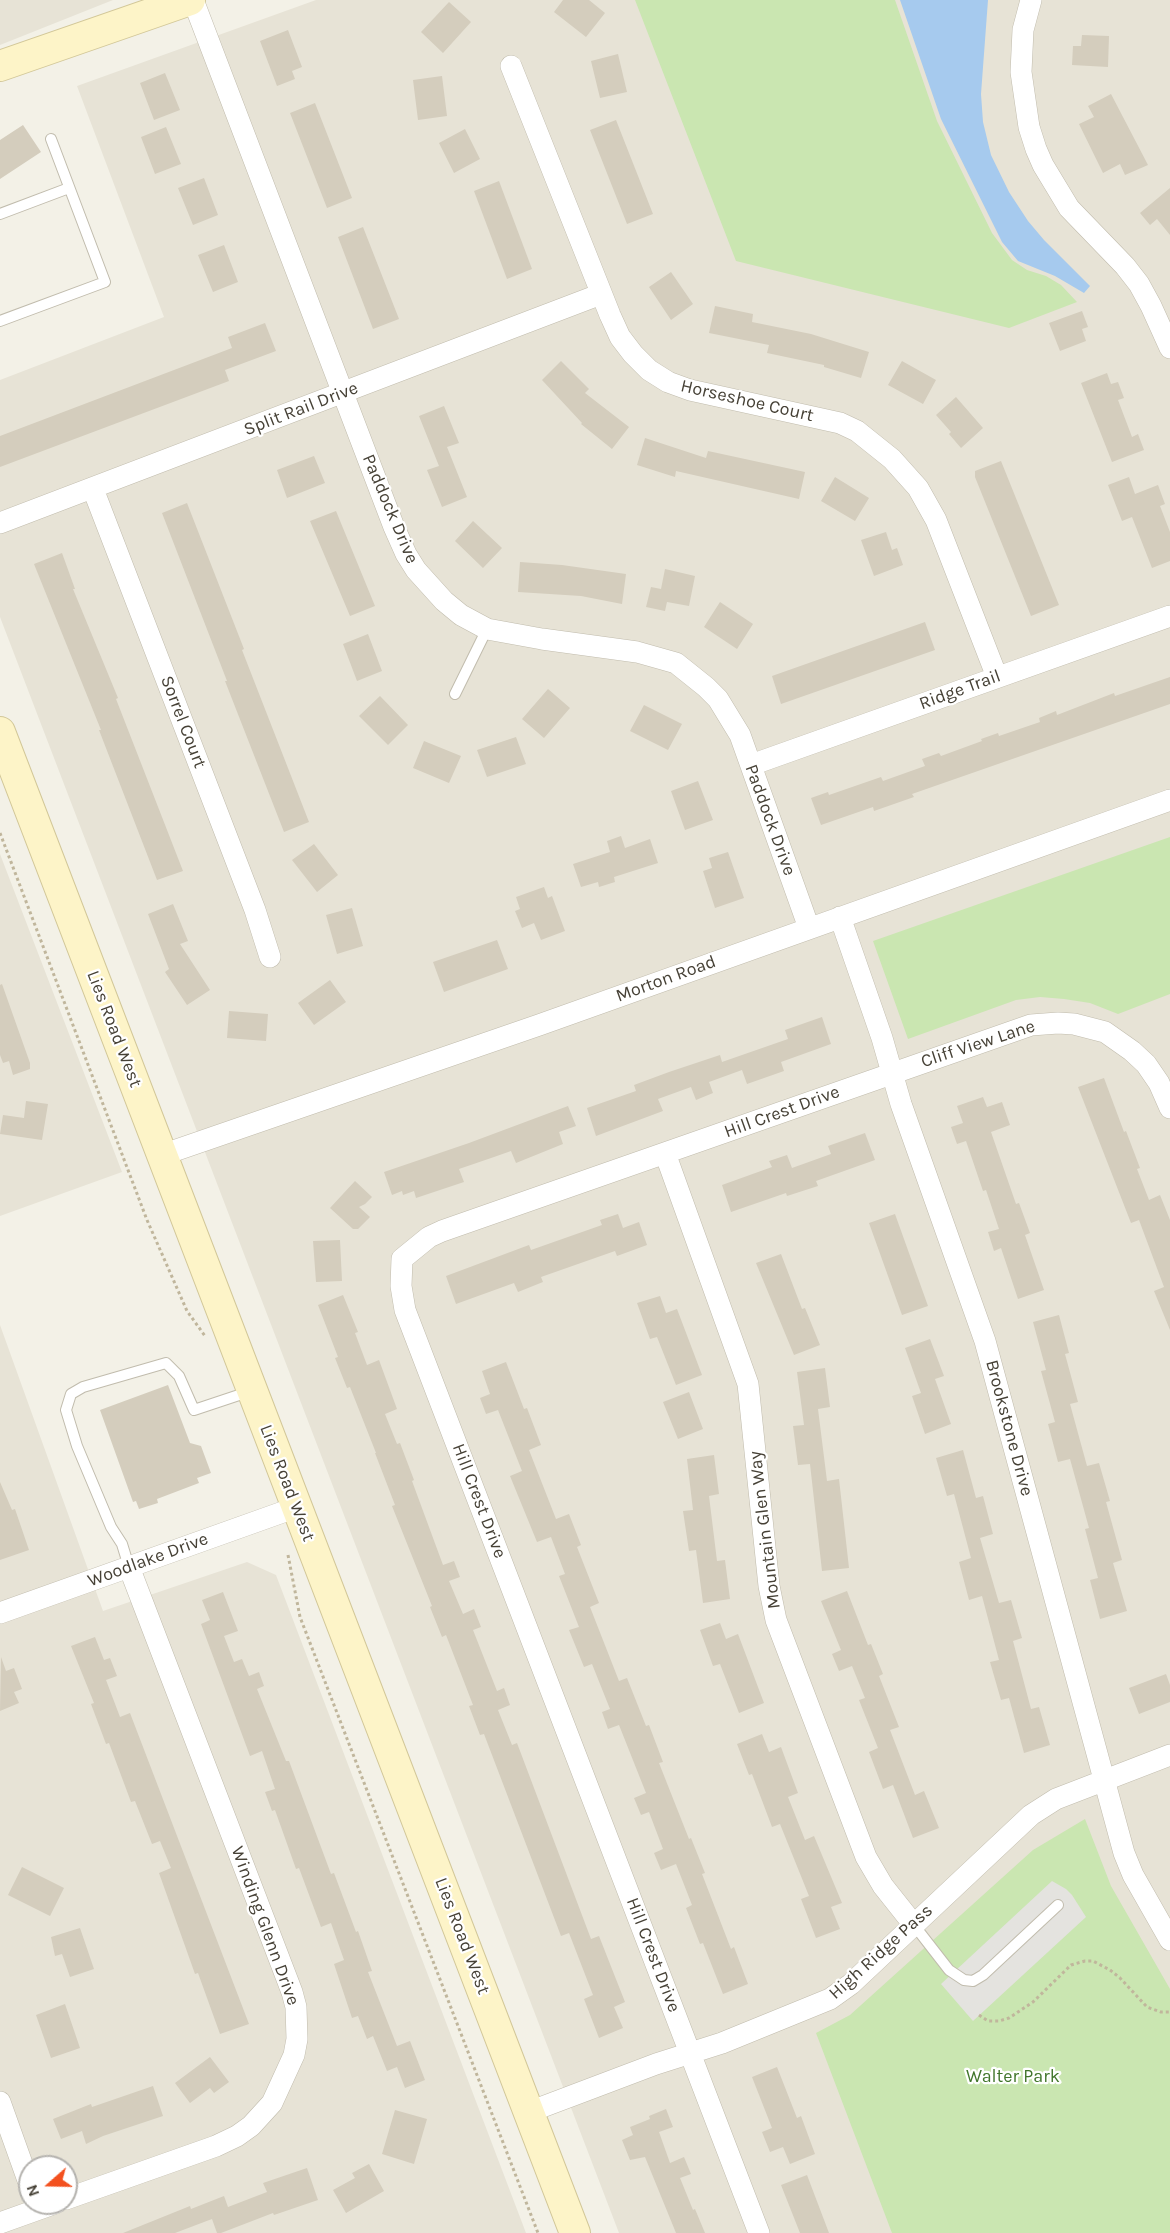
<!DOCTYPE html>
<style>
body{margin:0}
#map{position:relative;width:1170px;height:2233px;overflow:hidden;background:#f3f1e7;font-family:Karla,sans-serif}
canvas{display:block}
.north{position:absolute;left:18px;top:2155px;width:60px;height:60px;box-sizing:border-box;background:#fff;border:2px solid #b5b3af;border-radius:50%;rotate:250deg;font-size:16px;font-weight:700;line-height:24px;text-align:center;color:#464136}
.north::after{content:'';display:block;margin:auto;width:21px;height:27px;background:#f3511f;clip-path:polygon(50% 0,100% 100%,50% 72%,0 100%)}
</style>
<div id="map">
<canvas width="1170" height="2233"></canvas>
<div class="north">N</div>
</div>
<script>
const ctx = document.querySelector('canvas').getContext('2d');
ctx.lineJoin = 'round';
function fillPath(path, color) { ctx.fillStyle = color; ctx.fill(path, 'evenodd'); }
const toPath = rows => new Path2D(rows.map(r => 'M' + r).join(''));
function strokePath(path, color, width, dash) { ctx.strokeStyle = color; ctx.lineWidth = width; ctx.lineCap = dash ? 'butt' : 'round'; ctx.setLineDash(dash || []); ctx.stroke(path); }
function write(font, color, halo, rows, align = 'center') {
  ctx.font = font + ' Karla,sans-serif'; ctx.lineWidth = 4.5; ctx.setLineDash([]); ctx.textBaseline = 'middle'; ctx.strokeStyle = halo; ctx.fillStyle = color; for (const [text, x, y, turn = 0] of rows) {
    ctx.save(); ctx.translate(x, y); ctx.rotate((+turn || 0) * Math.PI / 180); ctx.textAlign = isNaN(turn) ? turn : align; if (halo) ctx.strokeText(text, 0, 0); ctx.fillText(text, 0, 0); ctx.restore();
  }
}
const residential = toPath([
 [0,0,113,0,0,45],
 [316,0,1170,0,1170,2233,619,2233,0,617,0,380,164,317,77,86],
 [0,854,122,1172,0,1216],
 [0,1325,103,1611,247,1562,276,1575,526,2233,0,2233],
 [30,2167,66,2167,66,2203,30,2203]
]);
const green = toPath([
 [635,0,895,0,937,121,992,233,1012,260,1027,270,1046,276,1061,285,1077,302,1009,328,736,261],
 [1170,837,1170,994,1118,1014,1090,1003,1064,999,1040,997,1016,1000,908,1039,873,941],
 [1085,1819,1111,1886,1170,1989,1170,2233,892,2233,816,2033,850,2015,1033,1850]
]);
const parking = toPath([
 [1052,1881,1066,1889,1072,1895,1086,1917,973,2021,941,1984]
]);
const water = toPath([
 [900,0,988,0,981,94,983,122,991,155,1009,192,1028,221,1044,240,1090,286,1084,293,1055,276,1018,261,1002,242,941,119]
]);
const building = toPath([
 [563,0,589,0,605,13,586,37,554,12],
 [449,2,471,22,443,53,421,32],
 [288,30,302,67,292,71,295,79,277,86,260,41],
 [1082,35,1109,36,1108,67,1072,65,1073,46,1081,46],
 [618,54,627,92,600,98,591,61],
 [165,73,180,110,154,120,140,83],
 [442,76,447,116,418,120,413,80],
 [1111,94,1148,165,1125,175,1120,164,1103,173,1079,124,1094,117,1088,106],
 [315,103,352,198,327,208,290,113],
 [616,120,653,214,627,224,590,130],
 [23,125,41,152,0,179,0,140],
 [166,127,181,164,155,174,141,137],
 [465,129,480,159,454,173,439,143],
 [204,178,218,215,193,225,178,188],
 [499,181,532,269,507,279,474,191],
 [1170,188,1170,235,1157,219,1150,225,1140,213],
 [363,227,399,319,373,329,338,237],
 [224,245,238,282,213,292,198,255],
 [671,272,693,304,671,320,649,287],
 [715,306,753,314,752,322,811,334,869,352,861,378,824,367,824,365,767,353,769,345,709,333],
 [1082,311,1088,327,1082,329,1086,341,1060,351,1049,323],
 [265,323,276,351,225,370,229,381,0,467,0,436,232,348,228,337],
 [561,361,589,389,585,393,629,427,612,449,581,424,582,423,542,380],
 [902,361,936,380,923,404,888,385],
 [1107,373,1111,384,1118,382,1124,398,1118,400,1132,437,1138,434,1144,450,1112,462,1081,383],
 [956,397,983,428,961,448,949,434,951,432,936,415],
 [444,406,459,443,447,447,467,497,442,507,427,470,439,466,419,416],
 [645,438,706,458,708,451,805,472,799,499,676,471,675,477,637,465],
 [314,456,325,483,287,498,277,470],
 [1001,461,1059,605,1031,616,975,477,975,471],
 [835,477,869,498,855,521,821,501],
 [1129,477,1135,494,1158,485,1165,504,1160,506,1170,532,1170,561,1152,568,1132,517,1122,521,1108,485],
 [187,503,244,649,242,650,309,822,284,832,225,681,227,681,162,513],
 [336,511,375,606,350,616,310,521],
 [473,521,502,548,483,568,455,541],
 [886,532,892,550,897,548,903,565,874,576,861,540],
 [62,553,75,589,73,589,118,698,116,699,183,871,157,880,99,730,101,730,34,564],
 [520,562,562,565,626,574,622,604,581,596,518,592],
 [665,569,695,576,689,606,667,602,665,611,646,607,651,587,661,589],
 [720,602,753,624,737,649,704,627],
 [925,622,935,650,781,704,772,676],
 [368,634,382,671,357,681,343,644],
 [1170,677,1170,704,912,794,914,797,874,811,873,807,821,825,811,798,828,792,829,795,881,777,883,781,925,766,922,759,939,753,941,756,982,741,981,739,998,733,999,736,1040,722,1039,718,1056,711,1057,715,1114,693,1115,696],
 [548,689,570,708,544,738,522,719],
 [380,696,408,725,388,745,359,716],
 [644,705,682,724,668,750,630,731],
 [516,737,526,764,487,777,477,750],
 [424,741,461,756,449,783,413,768],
 [698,781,713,820,685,830,671,791],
 [621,836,625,848,650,839,658,863,614,877,615,882,599,887,598,882,581,887,573,864,610,852,607,841],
 [314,844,338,875,317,892,292,860],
 [728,852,744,898,715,908,703,871,712,868,709,858],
 [544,887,548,898,552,896,565,931,541,940,534,923,522,928,515,911,520,909,516,897],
 [173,904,188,941,180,944,210,990,187,1005,165,972,169,969,148,914],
 [352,908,363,946,337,954,326,915],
 [497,940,508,969,444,992,433,962],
 [330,980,346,1002,314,1025,298,1003],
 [2,984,30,1063,30,1069,13,1075,9,1061,3,1063,0,1055,0,985],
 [229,1011,268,1014,266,1041,227,1038],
 [822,1017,831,1044,781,1062,784,1071,747,1084,742,1070,709,1082,713,1093,696,1100,691,1087,658,1099,663,1111,596,1136,587,1108,636,1091,634,1085,669,1072,720,1055,722,1062,788,1039,785,1030],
 [1104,1078,1124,1132,1126,1131,1140,1168,1137,1169,1149,1200,1160,1195,1170,1220,1170,1330,1154,1291,1164,1287,1139,1220,1131,1223,1078,1087],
 [983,1097,987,1107,1002,1102,1010,1125,991,1132,1016,1204,1019,1203,1030,1233,1025,1235,1044,1290,1018,1299,1001,1248,994,1251,988,1232,999,1229,986,1190,983,1191,966,1141,957,1144,951,1127,963,1123,957,1106],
 [26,1101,48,1104,42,1140,0,1134,3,1115,24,1118],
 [568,1106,576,1126,559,1132,563,1144,516,1163,511,1151,494,1157,459,1169,464,1182,416,1198,414,1191,403,1195,402,1191,392,1195,384,1172,469,1143],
 [865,1133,875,1160,816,1181,818,1186,787,1196,786,1193,731,1212,722,1185,772,1167,769,1161,787,1155,792,1168,831,1154,828,1146],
 [355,1181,372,1197,365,1204,359,1207,370,1217,358,1229,353,1229,330,1208],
 [618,1214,623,1228,639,1222,647,1245,617,1256,615,1251,541,1277,543,1282,518,1292,514,1283,456,1304,446,1276,529,1245,531,1250,602,1225,600,1220],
 [895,1214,928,1306,902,1315,869,1223],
 [340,1240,342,1281,316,1282,313,1241],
 [781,1254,802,1309,805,1308,820,1345,794,1355,756,1263],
 [343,1295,358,1332,355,1333,367,1365,379,1360,397,1409,385,1414,397,1444,400,1443,414,1480,412,1481,443,1565,454,1561,460,1577,449,1581,463,1614,474,1609,481,1627,473,1630,497,1691,504,1688,510,1705,498,1710,512,1745,517,1743,591,1939,599,1936,625,2002,614,2007,623,2028,599,2038,584,1999,593,1995,569,1933,561,1936,484,1734,480,1735,469,1706,473,1705,446,1635,442,1637,430,1607,432,1606,392,1506,395,1505,375,1453,376,1453,350,1387,347,1388,335,1358,338,1357,318,1305],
 [660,1296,666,1313,677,1309,702,1375,676,1385,657,1337,650,1339,637,1303],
 [1059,1315,1069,1353,1065,1354,1078,1402,1070,1404,1087,1466,1099,1463,1110,1501,1106,1502,1122,1560,1113,1563,1127,1611,1100,1619,1090,1580,1098,1578,1085,1529,1089,1528,1070,1459,1058,1462,1048,1424,1055,1422,1041,1371,1046,1370,1033,1322],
 [930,1339,944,1376,935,1379,951,1424,925,1434,912,1396,921,1393,905,1348],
 [506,1362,524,1409,527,1408,541,1445,529,1450,556,1519,569,1514,581,1545,577,1547,599,1603,590,1607,619,1681,627,1678,646,1726,649,1725,663,1762,659,1763,689,1839,691,1838,705,1873,702,1874,731,1949,734,1947,748,1984,723,1994,703,1943,700,1944,686,1908,692,1905,676,1864,661,1870,654,1853,663,1849,649,1812,641,1815,634,1798,646,1793,619,1725,608,1729,602,1712,610,1709,592,1664,584,1667,569,1630,579,1627,559,1576,565,1574,551,1537,537,1542,510,1476,522,1471,498,1410,486,1414,480,1398,490,1394,482,1371],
 [825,1368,830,1407,818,1409,827,1481,839,1479,849,1568,822,1571,810,1464,798,1465,793,1426,804,1425,797,1372],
 [168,1385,190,1443,201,1446,211,1473,197,1478,199,1483,157,1499,158,1503,139,1509,136,1501,133,1502,100,1410],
 [689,1392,703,1429,678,1439,663,1402],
 [963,1450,976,1498,983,1496,993,1534,980,1538,999,1603,1011,1600,1022,1638,1013,1641,1031,1709,1039,1707,1050,1745,1024,1753,1009,1698,1001,1700,990,1662,999,1660,982,1596,969,1600,959,1562,971,1558,954,1494,947,1496,936,1458],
 [714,1455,719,1494,709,1496,717,1561,725,1560,730,1599,703,1603,696,1550,689,1551,683,1511,693,1510,687,1459],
 [0,1482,12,1510,15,1509,29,1550,0,1560],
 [847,1591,868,1645,871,1644,883,1674,879,1676,899,1727,890,1730,915,1795,924,1791,939,1828,913,1838,893,1785,883,1789,869,1752,878,1748,859,1700,865,1698,852,1666,839,1671,832,1654,841,1650,821,1601],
 [223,1592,238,1631,224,1636,234,1662,242,1659,249,1676,259,1672,264,1686,257,1689,286,1761,289,1761,331,1874,334,1873,356,1932,358,1931,372,1971,368,1972,397,2046,410,2041,425,2080,405,2088,397,2067,387,2071,373,2036,367,2039,358,2016,352,2018,334,1964,344,1960,331,1923,321,1927,299,1868,296,1869,275,1810,272,1811,265,1792,275,1789,262,1751,250,1756,201,1624,210,1620,202,1600],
 [720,1623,726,1639,738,1634,764,1703,739,1713,720,1664,713,1666,700,1630],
 [95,1637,104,1660,110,1658,117,1676,106,1680,120,1717,130,1713,249,2024,220,2034,198,1973,195,1974,159,1873,171,1868,160,1841,152,1844,135,1801,131,1802,109,1743,106,1744,91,1704,94,1703,71,1646],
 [1,1657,6,1671,14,1668,22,1689,14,1692,19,1703,0,1711],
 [1166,1674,1170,1685,1170,1702,1139,1714,1129,1688],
 [762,1734,769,1752,781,1747,798,1793,788,1797,805,1840,814,1836,842,1903,831,1907,840,1929,816,1938,801,1899,809,1896,780,1824,772,1827,752,1774,749,1775,737,1744],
 [22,1867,64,1888,50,1916,8,1895],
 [80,1928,94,1969,70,1977,62,1954,55,1956,51,1937],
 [65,2004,80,2048,51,2058,36,2015],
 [210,2057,229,2082,214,2093,210,2088,190,2103,175,2083],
 [777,2067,797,2118,801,2116,815,2154,790,2164,783,2147,770,2152,762,2132,772,2128,752,2077],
 [153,2086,163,2116,103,2136,86,2144,82,2131,61,2139,53,2119,91,2104,92,2107],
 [666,2109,673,2127,659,2132,670,2163,684,2157,691,2174,680,2178,693,2210,695,2209,705,2233,676,2233,645,2157,630,2160,622,2140,633,2135,630,2127,650,2119,649,2116],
 [395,2110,427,2119,414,2164,382,2154],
 [369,2164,384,2191,346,2213,333,2190,355,2178,352,2173],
 [307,2168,318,2200,274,2215,273,2213,221,2233,217,2233,212,2219,175,2233,123,2233,190,2206,191,2209,224,2196,228,2207,267,2192,263,2183],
 [807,2175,829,2233,800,2233,781,2185]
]);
const path = toPath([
 [0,833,147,1220,187,1311,205,1336],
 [288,1555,300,1617,538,2233],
 [979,2015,988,2021,999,2021,1009,2018,1033,2002,1071,1965,1085,1961,1093,1961,1110,1970,1120,1978,1147,2007,1161,2012,1170,2012]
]);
const lane = toPath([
 [0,214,69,188],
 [0,321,105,282,51,139],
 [455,694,487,629],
 [129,1567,122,1544,111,1527,77,1446,66,1410,71,1394,83,1387,166,1363,179,1376,194,1410,251,1391],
 [914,1925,949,1970,964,1980,973,1981,983,1975,1058,1905]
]);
const street = toPath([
 [193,0,394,527,406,554,416,570,444,601,461,615,487,629,542,639,637,652,676,663,706,687,718,699,740,735,809,928],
 [1031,0,1023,30,1021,72,1029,127,1036,149,1043,165,1069,208,1125,266,1139,284,1151,306,1170,348],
 [511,66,610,315,620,337,633,354,649,370,668,382,690,390,840,423,857,431,892,459,918,488,936,520,997,677],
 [93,489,255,910,270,957],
 [0,523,601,294],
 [751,765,1170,616],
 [840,917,882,1038,901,1104,985,1341,1124,1853,1133,1875,1170,1940],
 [665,1153,748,1384,769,1586,776,1620,866,1857,883,1886,914,1925],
 [162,1155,539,1025,1170,800],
 [0,1613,297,1507],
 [0,2102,30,2186],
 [529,2112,656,2064,722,2043,830,1999,851,1984,1031,1815,1056,1799,1170,1755],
 [66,2199,216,2146,237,2136,251,2126,272,2103,294,2055,297,2039,296,2007,292,1992,129,1567],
 [0,2223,56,2203],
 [759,2233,405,1310,401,1286,402,1259,429,1237,442,1231,1031,1025,1058,1023,1074,1024,1105,1032,1132,1051,1146,1064,1159,1083,1170,1108]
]);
const secondary = toPath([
 [0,66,190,0],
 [0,732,575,2233]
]);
const streetNames = [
 ["Horseshoe Court",747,401,13],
 ["Split Rail Drive",301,409,-21],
 ["Paddock Drive",390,509,67],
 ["Ridge Trail",960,690,-20],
 ["Sorrel Court",183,722,69],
 ["Paddock Drive",770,820,70],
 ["Morton Road",666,979,-20],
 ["Lies Road West",114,1029,69],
 ["Cliff View Lane",978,1044,-18],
 ["Hill Crest Drive",782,1112,-20],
 ["Brookstone Drive",1009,1428,75],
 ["Lies Road West",287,1483,69],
 ["Hill Crest Drive",479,1501,69],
 ["Mountain Glen Way",765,1530,-97],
 ["Woodlake Drive",148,1560,-20],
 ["Winding Glenn Drive",265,1926,70],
 ["Lies Road West",462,1936,69],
 ["High Ridge Pass",881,1952,-42],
 ["Hill Crest Drive",653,1955,69]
];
const parkNames = [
 ["Walter Park",1013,2077]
];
fillPath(residential, '#e7e3d6');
fillPath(green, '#cae6b1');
fillPath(parking, '#e4e3df');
fillPath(water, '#a6caee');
fillPath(building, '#d4cdbd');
strokePath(lane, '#c1bcad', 12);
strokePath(street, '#c1bcad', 22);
strokePath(secondary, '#d2c798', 32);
strokePath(path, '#c0b69c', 3, [3, 3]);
strokePath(lane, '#fff', 10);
strokePath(street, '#fff', 21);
strokePath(secondary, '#fdf4c8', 30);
write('18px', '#464136', '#fff', streetNames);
write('18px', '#41762b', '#fff', parkNames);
</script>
